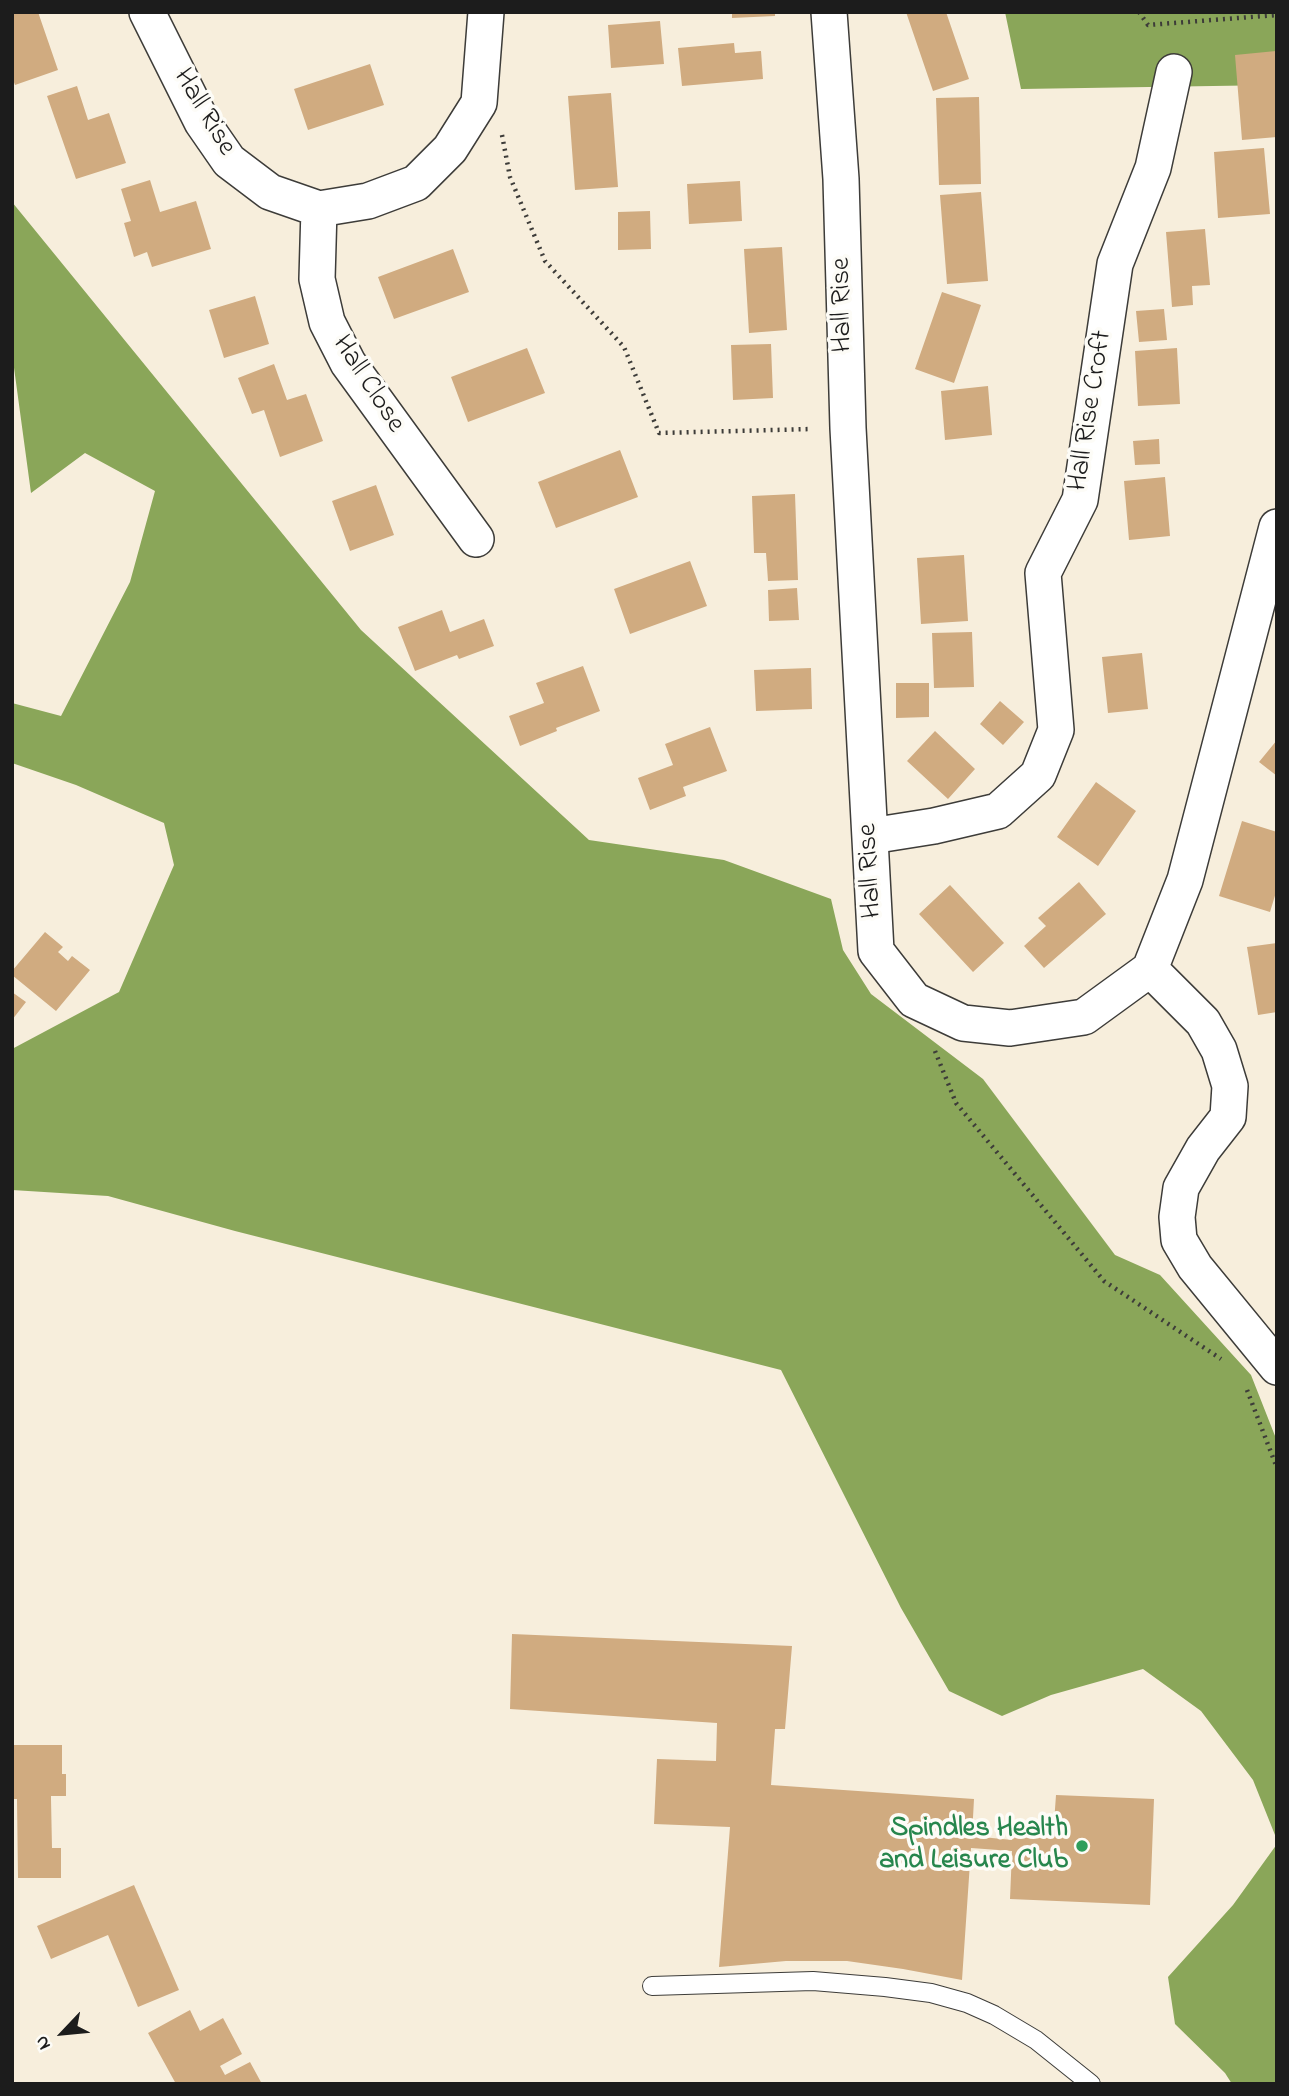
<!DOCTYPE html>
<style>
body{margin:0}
#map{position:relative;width:1289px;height:2096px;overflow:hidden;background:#f7eedc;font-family:"Indie Flower",sans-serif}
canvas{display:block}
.frame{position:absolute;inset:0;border:14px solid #1c1c1c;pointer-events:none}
.north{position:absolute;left:28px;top:1998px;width:70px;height:70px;-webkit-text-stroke:5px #fdfcf7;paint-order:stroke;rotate:244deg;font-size:19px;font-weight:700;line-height:28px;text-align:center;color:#1c1c1c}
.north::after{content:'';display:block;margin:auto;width:24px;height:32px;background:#1c1c1c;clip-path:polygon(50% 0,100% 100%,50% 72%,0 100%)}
</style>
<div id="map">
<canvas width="1289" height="2096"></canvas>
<div class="frame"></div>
<div class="north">N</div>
</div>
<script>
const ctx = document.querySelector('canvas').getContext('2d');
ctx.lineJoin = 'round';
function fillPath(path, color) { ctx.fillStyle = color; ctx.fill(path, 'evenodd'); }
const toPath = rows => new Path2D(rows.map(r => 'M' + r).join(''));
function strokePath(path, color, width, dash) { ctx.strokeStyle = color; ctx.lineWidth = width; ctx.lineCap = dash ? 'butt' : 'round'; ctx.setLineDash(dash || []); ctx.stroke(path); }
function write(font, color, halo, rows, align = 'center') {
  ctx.font = font + ' "Indie Flower",sans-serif'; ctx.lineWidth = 7; ctx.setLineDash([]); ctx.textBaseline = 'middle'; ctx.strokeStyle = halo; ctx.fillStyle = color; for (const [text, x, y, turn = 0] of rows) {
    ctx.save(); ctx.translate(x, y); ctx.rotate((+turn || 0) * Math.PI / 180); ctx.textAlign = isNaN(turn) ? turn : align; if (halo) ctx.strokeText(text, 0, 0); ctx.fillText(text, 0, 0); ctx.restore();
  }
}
const forest = toPath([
 [1005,12,1277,12,1277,85,1021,89],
 [12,202,361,630,589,840,724,860,831,899,843,950,871,994,983,1079,1115,1255,1160,1275,1251,1375,1277,1441,1277,1840,1253,1780,1201,1711,1143,1669,1051,1695,1002,1716,949,1691,901,1608,781,1370,235,1231,108,1196,12,1190,12,1049,119,992,174,865,164,823,76,785,12,763,12,703,61,716,130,582,155,491,85,453,31,493,12,353],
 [1277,1844,1277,2084,1232,2084,1225,2073,1175,2024,1168,1977,1233,1905]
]);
const building = toPath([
 [12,12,38,12,58,70,15,85,12,77],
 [732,12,775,12,775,16,732,18],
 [906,12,946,12,969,79,933,91],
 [660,21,664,64,611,68,608,25],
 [734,43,735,53,761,51,763,79,682,86,678,48],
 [1276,51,1277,137,1242,140,1235,55],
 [370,64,384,105,308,130,294,89],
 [77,86,88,120,109,113,126,163,76,179,47,96],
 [611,93,618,187,575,190,568,96],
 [979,97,981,184,939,185,936,98],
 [1264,148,1270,214,1218,218,1214,152],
 [150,180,160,212,196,201,211,249,152,267,147,252,134,257,124,223,131,221,121,189],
 [740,181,742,221,689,224,687,184],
 [981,192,988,281,947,284,940,195],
 [650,211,651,249,618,250,618,212],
 [1205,229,1210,285,1192,286,1193,305,1172,307,1166,232],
 [782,247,787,330,749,333,744,249],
 [453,249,469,292,394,319,378,277],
 [942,292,981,305,954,383,915,369],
 [255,296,269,344,224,358,209,310],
 [1164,309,1167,340,1139,342,1136,311],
 [771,344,773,398,733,400,731,345],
 [527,348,545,393,468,422,451,377],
 [1177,348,1180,404,1138,406,1135,351],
 [274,364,287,400,306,394,323,441,280,457,264,410,252,414,238,378],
 [988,386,992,435,945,440,941,391],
 [1159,439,1160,464,1135,465,1133,441],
 [620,450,638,497,556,528,538,482],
 [1165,477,1170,536,1129,540,1124,481],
 [376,485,394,535,350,551,332,501],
 [795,494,798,580,768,581,766,553,754,553,752,496],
 [964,555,968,621,921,624,917,558],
 [690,561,707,606,630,634,614,589],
 [797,588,799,620,769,621,768,590],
 [442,610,450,632,484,619,494,646,459,659,457,655,415,671,398,627],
 [972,632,974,687,934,688,932,633],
 [1142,653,1148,709,1108,713,1102,657],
 [583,666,600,711,556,728,557,731,520,746,509,716,544,703,536,683],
 [811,668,812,709,756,711,754,670],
 [896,683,929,683,929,717,896,718],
 [1000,701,1024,722,1003,745,980,724],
 [710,727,727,771,683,787,686,796,650,810,638,778,673,765,665,744],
 [935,731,975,769,948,799,907,761],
 [1277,740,1277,776,1259,762],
 [1096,782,1136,811,1098,866,1057,837],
 [1242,821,1277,832,1277,889,1270,912,1219,896],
 [1079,882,1106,914,1044,968,1024,946,1046,926,1038,918],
 [950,885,1004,943,973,972,919,914],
 [45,932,63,947,58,952,68,961,72,956,90,970,56,1011,12,975,12,971],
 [1277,943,1277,1012,1258,1015,1247,947],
 [12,992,26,1002,12,1020],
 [512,1634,792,1646,785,1729,775,1729,771,1785,974,1799,972,1836,1012,1840,1013,1835,1026,1822,1054,1823,1056,1795,1154,1799,1150,1905,1010,1899,1012,1851,971,1848,962,1980,903,1969,847,1961,786,1961,719,1967,730,1827,654,1824,657,1759,716,1761,717,1723,510,1709],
 [12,1745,62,1745,62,1774,66,1774,66,1796,51,1796,51,1799,52,1848,61,1848,61,1878,18,1878,17,1799,12,1799],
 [134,1885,179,1990,138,2007,108,1935,51,1959,37,1926],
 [190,2010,200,2031,223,2018,242,2054,220,2066,225,2075,250,2062,262,2084,176,2084,148,2033]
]);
const path = toPath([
 [1139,12,1148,25,1277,15],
 [502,135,510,177,545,261,624,347,659,433,812,429],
 [935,1051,956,1103,1104,1281,1221,1359],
 [1247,1390,1277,1468]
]);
const lane = toPath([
 [652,1986,813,1981,885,1987,931,1993,967,2003,994,2015,1036,2040,1091,2084]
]);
const street = toPath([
 [147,12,202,122,229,161,270,192,319,209,368,201,416,183,450,149,479,103,486,12],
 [829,12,841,179,848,428,876,951,914,1000,963,1023,1010,1028,1084,1017,1150,969,1185,880,1277,527],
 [319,209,317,279,327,322,348,363,476,539],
 [871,836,934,826,998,811,1038,775,1056,730,1043,573,1080,500,1115,264,1153,168,1174,72],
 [1150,969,1203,1022,1219,1050,1230,1086,1228,1117,1203,1149,1181,1188,1177,1217,1179,1240,1195,1267,1277,1367]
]);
const markers = [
 [1082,1846,7,"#2e9e5b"]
];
const streetNames = [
 ["Hall Rise",203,113,59],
 ["Hall Rise",844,305,-91],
 ["Hall Close",367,385,57],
 ["Hall Rise Croft",1092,411,-81],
 ["Hall Rise",872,871,-93]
];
const leisureNames = [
 ["Spindles Health",1068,1830],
 ["and Leisure Club",1068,1862]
];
fillPath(forest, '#8aa659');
fillPath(building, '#d0ab80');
strokePath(lane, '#3d3c39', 20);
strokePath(street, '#3d3c39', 38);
strokePath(path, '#3d3c39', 4.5, [2, 5]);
strokePath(lane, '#fff', 18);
strokePath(street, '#fff', 35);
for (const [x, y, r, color] of markers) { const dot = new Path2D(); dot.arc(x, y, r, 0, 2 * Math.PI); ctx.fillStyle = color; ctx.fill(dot); strokePath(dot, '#fdfcf7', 2.5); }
write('28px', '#1c1c1c', '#fdfcf7', streetNames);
write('bold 28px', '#27864d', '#fdfcf7', leisureNames, 'right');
</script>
